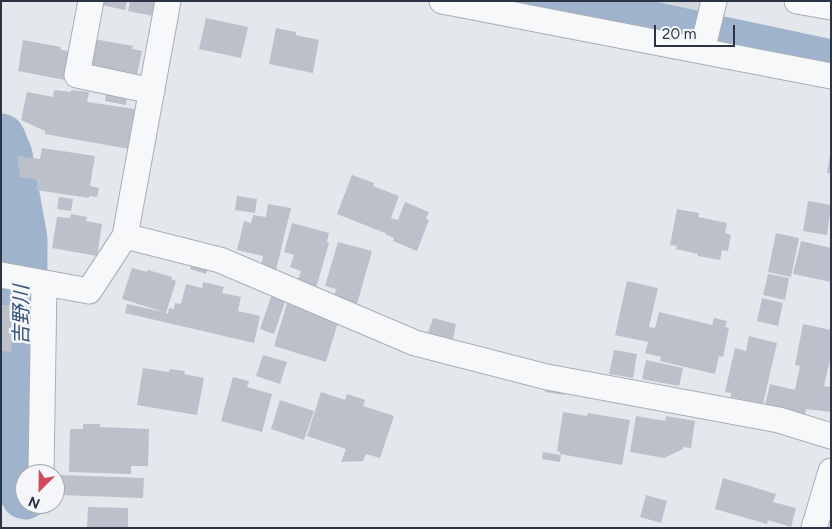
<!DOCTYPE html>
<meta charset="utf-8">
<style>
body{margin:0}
#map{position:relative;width:832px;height:529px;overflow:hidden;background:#e4e7ec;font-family:Figtree,sans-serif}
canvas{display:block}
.frame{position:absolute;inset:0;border:2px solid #2b3445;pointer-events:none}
.north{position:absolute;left:15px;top:464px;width:50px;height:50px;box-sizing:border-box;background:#f4f6f9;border:1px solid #a4a8b1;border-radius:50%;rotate:203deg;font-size:14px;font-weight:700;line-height:20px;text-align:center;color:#2b3445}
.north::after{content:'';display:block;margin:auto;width:18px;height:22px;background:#d1495b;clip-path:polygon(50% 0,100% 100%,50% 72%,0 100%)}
.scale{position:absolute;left:654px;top:25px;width:81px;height:22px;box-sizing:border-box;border:2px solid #2b3445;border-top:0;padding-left:6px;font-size:15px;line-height:18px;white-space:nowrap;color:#2b3445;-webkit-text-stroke:4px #f4f6f9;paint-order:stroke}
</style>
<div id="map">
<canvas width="832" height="529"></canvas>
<div class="frame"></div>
<div class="north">N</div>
<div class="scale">20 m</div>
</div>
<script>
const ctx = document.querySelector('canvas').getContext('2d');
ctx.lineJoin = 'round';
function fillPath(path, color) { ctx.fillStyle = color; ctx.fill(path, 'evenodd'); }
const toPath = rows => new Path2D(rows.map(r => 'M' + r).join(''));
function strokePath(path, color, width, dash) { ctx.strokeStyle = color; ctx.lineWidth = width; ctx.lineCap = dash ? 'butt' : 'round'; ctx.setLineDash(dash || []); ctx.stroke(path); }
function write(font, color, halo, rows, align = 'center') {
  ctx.font = font + ' Figtree,"Noto Sans JP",sans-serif'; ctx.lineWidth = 5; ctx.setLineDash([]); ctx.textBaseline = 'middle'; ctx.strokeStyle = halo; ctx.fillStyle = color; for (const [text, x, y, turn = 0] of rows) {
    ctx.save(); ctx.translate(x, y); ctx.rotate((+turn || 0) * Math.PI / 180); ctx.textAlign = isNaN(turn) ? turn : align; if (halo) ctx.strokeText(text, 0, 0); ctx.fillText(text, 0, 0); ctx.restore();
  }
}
const built = toPath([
 [642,1,705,1,702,13]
]);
const river = toPath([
 [534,1,831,64],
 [1,138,8,155,23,239,22,477,25,495]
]);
const building = toPath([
 [98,1,127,1,125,10,97,4],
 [130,1,156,1,153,16,128,11],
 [206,18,248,27,241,58,199,49],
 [276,28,296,32,296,35,319,40,313,73,269,64],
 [94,39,133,46,132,49,142,51,136,79,88,70],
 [23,40,61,47,61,50,70,51,65,80,18,71],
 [54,90,71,92,71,90,89,92,87,102,135,109,129,149,45,134,45,131,21,120,27,92,53,97],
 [106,93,127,96,126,105,105,101],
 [42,148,95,156,90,186,99,188,97,197,89,196,89,198,36,190,38,180,20,177,17,156,40,159],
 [830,155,831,155,831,173,827,173],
 [352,175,374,183,373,186,399,196,391,218,398,220,405,202,429,212,426,219,429,220,417,251,393,241,394,238,385,234,385,233,337,214],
 [237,196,257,199,255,213,235,210],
 [59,197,73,199,71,211,57,209],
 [808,201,831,205,827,235,803,231],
 [268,204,291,208,276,270,261,266,263,256,237,250,244,221,251,223,253,215,266,217],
 [677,209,699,213,698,217,727,223,725,233,731,235,728,251,722,250,720,260,698,256,698,254,676,249,677,246,670,245],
 [71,214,87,217,86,221,102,224,97,256,52,248,57,217,70,218],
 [292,223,329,233,327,242,329,243,316,288,297,282,301,271,290,267,294,255,284,252],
 [776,233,799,238,791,277,768,272],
 [801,241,831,248,831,282,793,274],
 [338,242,372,251,357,304,334,298,336,289,325,286],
 [193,261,209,266,206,274,190,269],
 [132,268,147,272,148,270,172,277,171,279,176,281,166,313,168,314,169,308,174,309,175,303,181,304,186,284,202,288,203,282,224,287,222,293,241,297,238,311,260,316,254,343,125,313,127,304,164,312,122,299],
 [768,274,789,278,785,300,763,295],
 [627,281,658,288,649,327,655,328,659,312,712,325,714,318,727,321,725,327,729,328,723,357,719,356,715,374,660,361,661,357,645,353,648,342,615,335],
 [272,294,286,299,274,334,260,329],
 [762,298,783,303,778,326,757,321],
 [288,300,317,310,315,315,338,322,326,362,274,346],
 [1,305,13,305,11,352,1,351],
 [433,318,456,324,453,339,428,333],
 [803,324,831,330,831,356,824,386,831,387,831,412,806,409,805,416,765,405,770,384,795,390,800,366,795,365],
 [749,336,777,343,763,404,731,397,731,393,725,392,735,348,746,351],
 [614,350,637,354,633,378,609,374],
 [263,355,287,362,280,384,256,376],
 [646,360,683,368,679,386,642,379],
 [143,368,169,372,170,369,185,371,184,374,204,378,197,415,137,405],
 [233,377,249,381,247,387,272,394,262,432,221,421],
 [547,382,567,386,565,395,545,392],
 [321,392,345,400,347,394,365,400,363,406,394,416,380,458,366,454,363,461,341,462,346,449,307,436],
 [280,400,314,411,304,440,271,429],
 [563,412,587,416,588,413,630,420,622,465,560,454,560,452,557,451],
 [636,416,665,421,666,416,695,421,691,448,683,447,683,449,664,458,630,452],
 [83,424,100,424,100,427,149,429,148,466,131,466,131,474,69,472,70,429,83,429],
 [543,452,561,455,560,462,542,459],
 [60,475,144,478,143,498,60,495],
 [723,478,776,494,773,502,796,508,791,527,768,520,767,524,715,509],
 [646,495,667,501,661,523,640,517],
 [88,507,128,508,128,528,87,528]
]);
const minor = toPath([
 [91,1,77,75,152,91],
 [442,1,831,76],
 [797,1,831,7],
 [702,51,714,1],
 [125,236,168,1],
 [1,275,89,291,125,236,220,260,415,343,547,377,779,420,831,436],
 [41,474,44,283],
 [814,528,831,471]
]);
const waterNames = [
 ["吉野川",22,315,-90]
];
fillPath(built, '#d2d6de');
strokePath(river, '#9fb4cc', 49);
fillPath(building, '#bbc0ca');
strokePath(minor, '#a9aeb7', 27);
strokePath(minor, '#f7f8fa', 25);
write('italic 20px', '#34527a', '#f4f6f9', waterNames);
</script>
